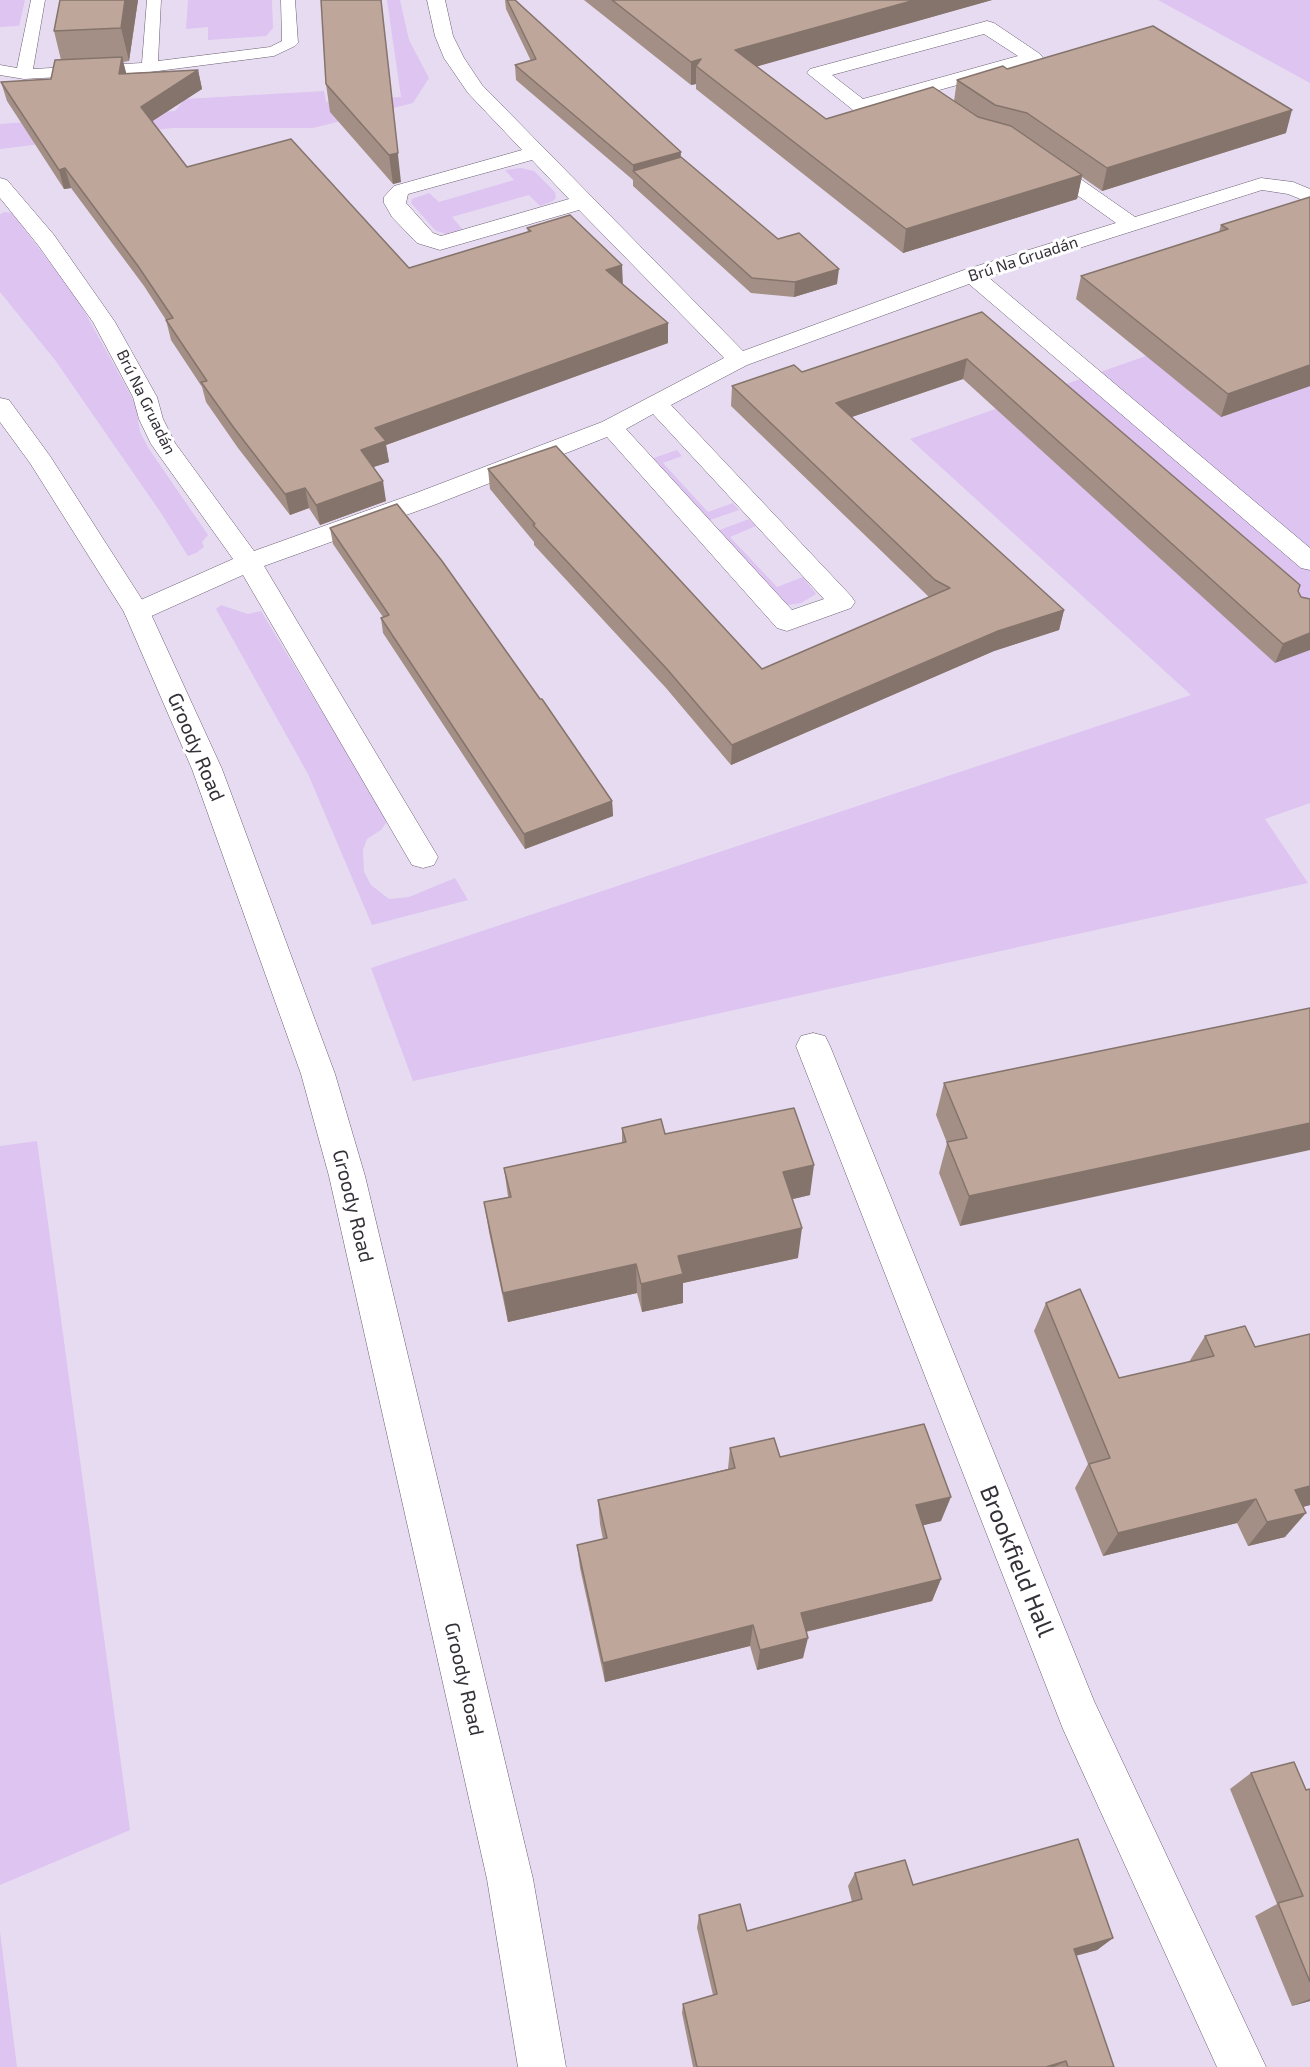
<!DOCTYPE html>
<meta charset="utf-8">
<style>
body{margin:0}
canvas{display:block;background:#e7dbf1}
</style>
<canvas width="1310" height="2067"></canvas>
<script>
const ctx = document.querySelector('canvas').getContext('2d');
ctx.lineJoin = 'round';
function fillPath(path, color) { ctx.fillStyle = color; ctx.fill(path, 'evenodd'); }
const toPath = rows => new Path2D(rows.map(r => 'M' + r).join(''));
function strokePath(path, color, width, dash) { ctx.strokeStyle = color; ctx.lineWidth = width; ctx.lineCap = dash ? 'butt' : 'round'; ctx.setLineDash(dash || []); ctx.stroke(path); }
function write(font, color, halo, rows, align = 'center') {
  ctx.font = font + ' "Exo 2",sans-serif'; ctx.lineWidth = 6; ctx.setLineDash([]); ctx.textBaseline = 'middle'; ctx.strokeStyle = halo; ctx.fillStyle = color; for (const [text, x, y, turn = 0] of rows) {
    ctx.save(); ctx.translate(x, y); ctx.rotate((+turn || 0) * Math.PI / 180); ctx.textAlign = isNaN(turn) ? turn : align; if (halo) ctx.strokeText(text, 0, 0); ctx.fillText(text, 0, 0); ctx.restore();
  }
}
const green = toPath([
 [0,0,25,0,19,26,0,27],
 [188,0,272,0,273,28,266,36,208,40,208,27,186,29],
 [387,0,400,0,409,40,429,78,413,103,313,128,172,128,0,149,0,124,175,111,185,99,324,91,326,102,401,97],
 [1158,0,1310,0,1310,83],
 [521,168,534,171,555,192,556,198,553,201,540,206,529,195,452,217,463,230,447,234,436,231,411,203,412,199,429,193,439,202,514,180,505,170],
 [5,212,12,213,78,300,129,392,136,407,140,432,149,449,208,535,202,542,204,547,196,553,188,556,161,513,55,360,0,292,0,214],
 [1310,263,1310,803,1265,819,1308,883,413,1081,371,968,1191,695,910,439,1285,307],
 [677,450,682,456,663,463,708,512,733,503,739,510,704,522,648,460],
 [749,519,756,526,730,537,777,587,803,577,816,594,801,603,788,605,778,602,714,532],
 [221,605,248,614,261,611,385,816,386,823,381,830,367,839,363,850,364,872,371,885,389,899,409,897,455,878,468,900,372,925,308,774,216,609],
 [37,1141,130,1830,0,1885,0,1146],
 [0,1931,17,2067,0,2067]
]);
const service = toPath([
 [31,0,45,0,33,69,142,63,147,0,161,0,158,61,270,47,282,41,281,0,295,0,298,43,295,46,274,56,150,72,24,79,0,75,0,65,17,68,31,0]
]);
const minor = toPath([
 [427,0,445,0,453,36,464,58,482,85,743,351,964,270,1116,223,1035,165,1032,161,1035,157,1042,155,1049,157,1135,217,1261,178,1293,182,1310,189,1310,203,1288,194,1262,190,988,277,1310,548,1310,570,1301,568,969,284,747,365,671,405,851,596,855,602,851,608,787,631,777,628,607,437,434,505,264,566,438,857,434,865,423,868,412,865,243,575,147,618,137,621,127,618,124,612,127,606,233,559,151,444,139,419,133,397,93,322,38,245,0,198,0,178,7,180,54,235,115,322,157,397,163,419,175,443,254,551,416,493,602,422,724,358,579,210,440,250,417,243,392,217,384,203,384,197,394,186,522,150,468,93,444,58,435,36,427,0],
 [532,160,569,199,441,236,433,233,406,203,408,194,532,160],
 [653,414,824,599,792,610,626,429,653,414],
 [987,21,994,23,1040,54,1043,58,1040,62,860,112,853,110,807,73,810,69,987,21],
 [984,34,1018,56,863,99,832,75,984,34],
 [813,1033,825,1036,830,1046,1094,1701,1266,2067,1217,2067,1063,1729,796,1046,801,1036,813,1033]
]);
const tertiary = toPath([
 [0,398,9,400,50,456,150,612,222,769,335,1074,365,1176,533,1879,566,2067,518,2067,487,1879,329,1176,301,1074,192,769,124,612,30,463,0,422,0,398]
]);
const wall = toPath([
 [60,0,138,0,129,61,123,62,126,74,198,70,202,89,152,121,187,167,409,268,528,232,527,228,623,284,668,323,668,343,386,445,389,462,373,467,386,501,320,525,309,508,290,515,238,448,206,402,202,387,171,340,166,320,144,286,71,188,64,189,7,101,1,82,51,79,61,60,54,31],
 [321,0,401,182,393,184,330,112,326,84],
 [505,0,515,0,681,157,778,239,837,284,794,297,751,293,633,186,633,180,516,80,515,65,531,61,506,9],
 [584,0,992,0,757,66,826,119,954,101,957,80,1007,69,1286,133,1102,191,1082,177,1077,199,903,253,696,89,696,84,691,85],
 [1310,197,1310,386,1221,417,1076,299,1081,276,1219,232,1221,225],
 [982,312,1298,591,1301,597,1310,599,1275,663,963,379,852,417,1064,610,1059,630,994,651,731,765,666,688,534,545,534,542,490,489,488,469,762,669,929,597,731,406,732,386,802,372],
 [330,528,612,801,613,816,525,849,383,633,381,618,383,617,333,544],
 [1310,1008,960,1226,939,1173,947,1143,936,1115,944,1083],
 [622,1128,665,1134,810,1195,793,1199,798,1258,683,1283,683,1303,642,1312,637,1293,508,1322,489,1232,484,1202,508,1197,504,1168,622,1143],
 [1046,1303,1119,1378,1189,1362,1205,1336,1255,1347,1310,1334,1310,1505,1303,1507,1285,1537,1248,1546,1237,1523,1103,1556,1075,1488,1088,1464,1034,1331],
 [730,1448,780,1457,941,1521,923,1525,941,1579,932,1601,806,1632,803,1658,757,1670,750,1646,605,1682,580,1568,577,1545,603,1539,600,1524,598,1500,728,1469],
 [1251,1773,1306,1790,1310,1789,1310,2001,1292,2006,1255,1916,1277,1904,1230,1789],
 [855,1873,913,1885,1113,1938,1097,1950,1076,1956,1114,2067,693,2067,682,2013,683,2004,713,1995,697,1928,699,1915,747,1931,852,1902,848,1886]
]);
const shadedWall = toPath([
 [125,0,138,0,129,61,121,28],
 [381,0,401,182,393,184,389,155],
 [915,0,992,0,734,73,735,50],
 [122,57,127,76,119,74],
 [701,59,696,66,696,84,691,85,691,62],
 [198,70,202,89,145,126,141,107],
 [1292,110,1286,133,1102,191,1107,168],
 [681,152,680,167,633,171,633,180,633,165],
 [65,168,71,188,64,189,59,170],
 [1082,175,1077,199,903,253,906,229],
 [622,265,623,285,606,270],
 [839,269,837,284,794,297,795,282],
 [668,323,668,343,386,445,389,462,365,470,361,450,375,428],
 [967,359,963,379,834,423,836,403],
 [1310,365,1310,386,1221,417,1228,394],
 [383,481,386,501,320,525,316,505],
 [305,488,309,508,290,515,285,494],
 [1064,610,1059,630,994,651,731,765,732,745,998,631],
 [1310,633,1310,650,1275,663,1283,644],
 [612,801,613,816,525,849,524,834],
 [1310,1123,1310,1150,960,1226,969,1196],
 [814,1165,810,1195,780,1202,783,1172],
 [802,1228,798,1258,683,1283,683,1303,642,1312,641,1284,678,1256],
 [636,1264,637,1293,508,1322,503,1293],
 [1310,1486,1310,1505,1275,1514,1295,1490],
 [951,1497,941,1521,908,1529,916,1505],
 [1256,1499,1237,1523,1103,1556,1118,1533],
 [1306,1513,1285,1537,1248,1546,1267,1522],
 [941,1579,932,1601,796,1634,801,1613],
 [753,1625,750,1646,605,1682,603,1663],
 [808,1638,803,1658,757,1670,760,1650],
 [1113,1938,1097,1950,1058,1960,1074,1949],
 [1310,1999,1310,2001,1292,2006],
 [1066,2061,1054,2067,1046,2067]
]);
const building = toPath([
 [60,0,125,0,121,28,54,31,60,0],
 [321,0,381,0,398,153,389,155,326,84,321,0],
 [507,0,515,0,681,152,633,165,515,65,536,59,507,0],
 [612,0,915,0,735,50,826,119,933,87,978,117,1011,126,1082,175,906,229,696,66,701,59,691,62,612,0],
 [1153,26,1292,110,1107,168,1027,113,995,105,957,80,1003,66,1007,69,1153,26],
 [122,57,119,74,198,70,141,107,187,167,291,139,409,268,531,231,527,228,570,215,622,265,606,270,668,323,375,428,386,441,361,450,383,481,316,505,305,488,285,494,234,428,201,382,207,381,166,320,173,318,138,266,65,168,59,170,1,82,51,79,55,60,122,57],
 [681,157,778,239,799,233,839,269,795,282,752,278,633,171,681,157],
 [1310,197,1310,365,1228,394,1081,276,1228,229,1221,225,1310,197],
 [982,312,1300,585,1298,591,1301,597,1310,599,1310,633,1283,644,967,359,836,403,1064,610,998,631,732,745,666,668,533,525,535,524,488,469,556,446,762,669,950,588,935,580,732,386,794,365,802,372,982,312],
 [397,504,442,561,540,699,542,699,612,801,524,834,381,618,389,615,330,528,397,504],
 [1310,1008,1310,1123,969,1196,947,1142,967,1138,944,1083,1310,1008],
 [794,1108,814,1165,783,1172,802,1228,678,1256,683,1274,641,1284,636,1264,503,1293,484,1202,511,1197,504,1168,626,1142,622,1128,661,1119,665,1134,794,1108],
 [1080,1289,1119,1378,1214,1356,1205,1336,1245,1326,1255,1347,1310,1334,1310,1486,1295,1490,1306,1513,1267,1522,1256,1499,1118,1533,1089,1464,1110,1458,1046,1303,1080,1289],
 [924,1424,951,1497,916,1505,941,1579,801,1613,808,1638,760,1650,753,1625,603,1663,577,1545,607,1538,598,1500,735,1468,730,1448,774,1438,780,1457,924,1424],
 [1294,1762,1306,1790,1310,1789,1310,1982,1278,1903,1303,1896,1251,1773,1294,1762],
 [1078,1839,1113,1938,1074,1949,1114,2067,1068,2067,1066,2061,1046,2067,697,2067,683,2004,717,1994,699,1915,740,1904,747,1931,862,1899,855,1873,905,1860,913,1885,1078,1839]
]);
const farStreetnames = [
 ["Brú Na Gruadán",1023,259,-18],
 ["Brú Na Gruadán",146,402,64]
];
const streetNames = [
 ["Groody Road",196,747,67],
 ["Groody Road",353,1206,76],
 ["Groody Road",464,1679,77]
];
const nearStreetnames = [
 ["Brookfield Hall",1017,1561,68]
];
fillPath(green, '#ddc4f1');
strokePath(service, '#695e71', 1);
strokePath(minor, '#695e71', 1);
strokePath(tertiary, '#695e71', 1);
fillPath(service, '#fff');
fillPath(minor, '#fff');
fillPath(tertiary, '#fff');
fillPath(wall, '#a38f85');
fillPath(shadedWall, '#85746c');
fillPath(building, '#bea69b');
strokePath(building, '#85746c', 1.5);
write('16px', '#343038', '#fff', farStreetnames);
write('20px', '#343038', '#fff', streetNames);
write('24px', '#343038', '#fff', nearStreetnames);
</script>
